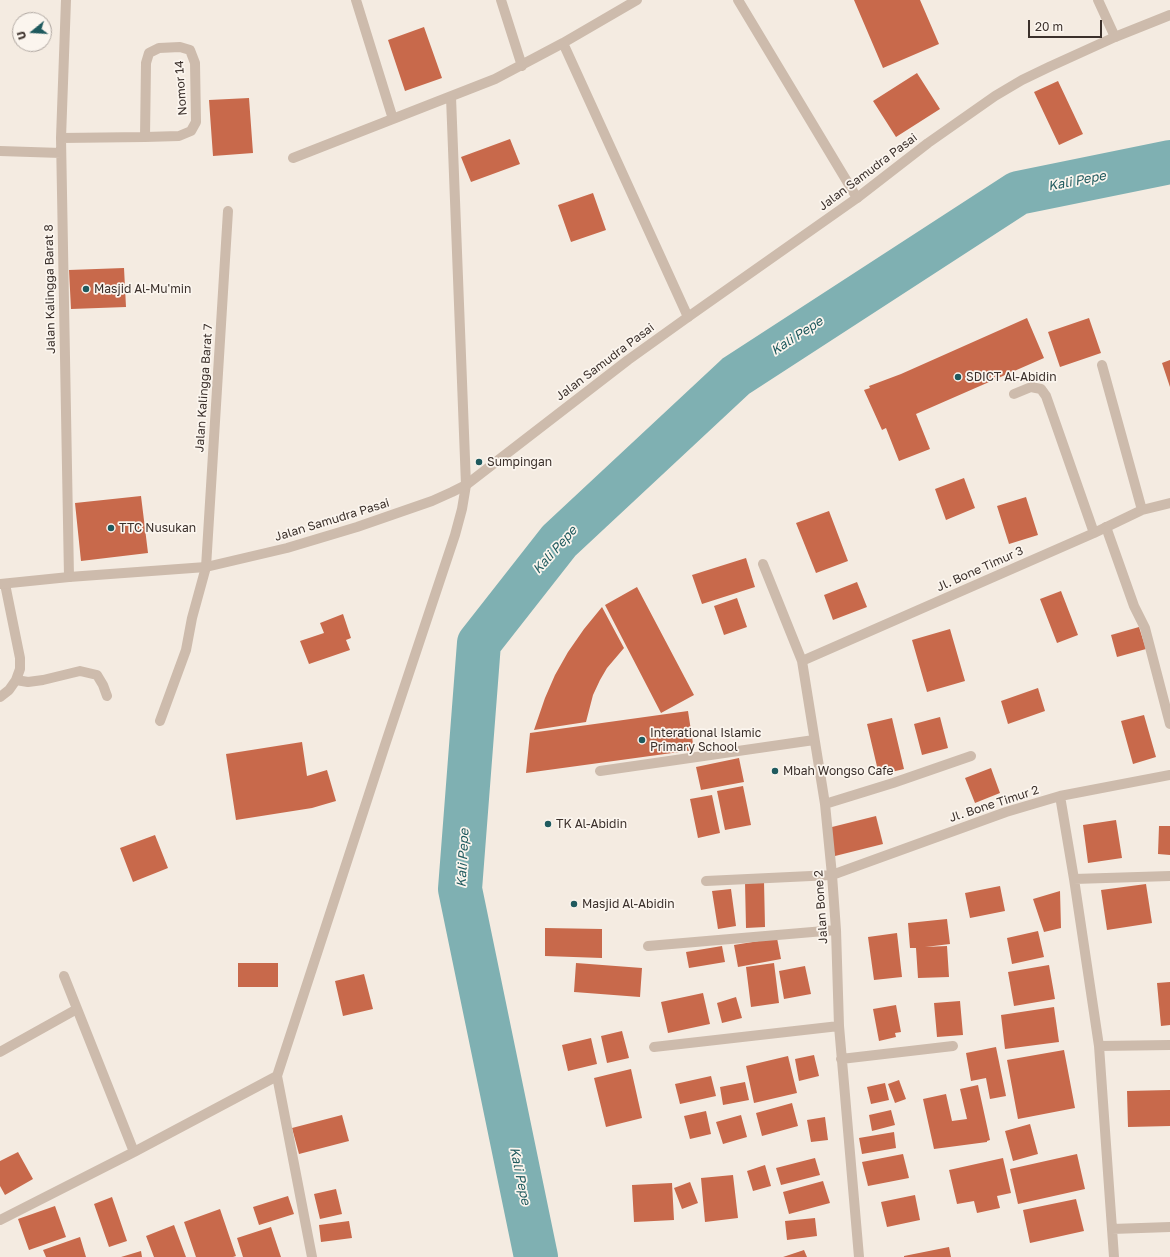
<!DOCTYPE html>
<style>
body{margin:0}
#map{position:relative;width:1170px;height:1257px;overflow:hidden;background:#f4ebe1;font-family:"Golos Text",sans-serif}
canvas{display:block}
.north{position:absolute;left:12px;top:12px;width:40px;height:40px;box-sizing:border-box;background:#fbf5ee;border:1px solid #aea6a0;border-radius:50%;rotate:252deg;font-size:11px;font-weight:700;line-height:16px;text-align:center;color:#3b302b}
.north::after{content:'';display:block;margin:auto;width:14px;height:18px;background:#1f5a5e;clip-path:polygon(50% 0,100% 100%,50% 72%,0 100%)}
.scale{position:absolute;left:1028px;top:20px;width:74px;height:18px;box-sizing:border-box;border:2px solid #3b302b;border-top:0;padding-left:5px;font-size:12px;line-height:14px;white-space:nowrap;color:#3b302b;-webkit-text-stroke:3px #fbf5ee;paint-order:stroke}
</style>
<div id="map">
<canvas width="1170" height="1257"></canvas>
<div class="north">U</div>
<div class="scale">20 m</div>
</div>
<script>
const ctx = document.querySelector('canvas').getContext('2d');
ctx.lineJoin = 'round';
const toPath = rows => new Path2D(rows.map(r => 'M' + r).join(''));
function strokePath(path, color, width, dash) { ctx.strokeStyle = color; ctx.lineWidth = width; ctx.lineCap = dash ? 'butt' : 'round'; ctx.setLineDash(dash || []); ctx.stroke(path); }
function fillPath(path, color) { ctx.fillStyle = color; ctx.fill(path, 'evenodd'); }
function write(font, color, halo, rows, align = 'center') {
  ctx.font = font + ' "Golos Text",sans-serif'; ctx.lineWidth = 3.5; ctx.setLineDash([]); ctx.textBaseline = 'middle'; ctx.strokeStyle = halo; ctx.fillStyle = color; for (const [text, x, y, turn = 0] of rows) {
    ctx.save(); ctx.translate(x, y); ctx.rotate((+turn || 0) * Math.PI / 180); ctx.textAlign = isNaN(turn) ? turn : align; if (halo) ctx.strokeText(text, 0, 0); ctx.fillText(text, 0, 0); ctx.restore();
  }
}
const river = toPath([
 [536,1257,460,889,479,643,559,541,736,376,1018,193,1170,162]
]);
const building = toPath([
 [854,0,920,0,939,44,883,68],
 [424,27,442,78,405,91,388,40],
 [917,73,940,109,896,137,873,101],
 [1058,81,1083,134,1059,145,1034,92],
 [249,98,253,153,213,156,209,100],
 [510,139,520,164,471,182,461,157],
 [593,193,606,230,571,242,558,205],
 [124,268,126,307,71,309,69,270],
 [1027,318,1044,358,916,414,930,449,899,461,886,428,882,430,864,390,870,388,869,386,901,374],
 [1089,318,1101,353,1060,367,1048,332],
 [1170,360,1170,387,1162,363],
 [964,478,975,508,946,520,935,489],
 [141,496,148,553,81,561,75,503],
 [1026,497,1038,535,1009,544,997,506],
 [829,511,848,561,816,573,796,523],
 [746,558,755,587,702,604,692,575],
 [857,582,867,607,833,620,824,595],
 [637,587,694,695,661,713,605,605],
 [1061,591,1078,635,1057,643,1040,599],
 [737,598,747,627,724,635,714,606],
 [602,607,624,648,607,668,600,680,593,695,586,722,534,730,545,698,555,675,568,652,584,629],
 [343,614,351,638,346,640,350,650,309,664,300,641,324,633,320,623],
 [1139,627,1146,649,1117,657,1111,635],
 [950,629,965,681,927,692,912,640],
 [1038,688,1045,711,1008,724,1001,701],
 [688,711,694,750,526,773,530,733],
 [1144,715,1156,757,1133,764,1121,721],
 [940,717,948,748,922,755,914,724],
 [892,718,904,769,879,775,867,724],
 [302,742,307,776,327,770,336,801,312,808,236,820,226,754],
 [739,758,744,782,701,790,696,767],
 [991,768,1000,793,975,803,965,778],
 [743,786,751,825,725,830,717,791],
 [712,795,720,833,698,838,690,799],
 [876,816,883,844,835,856,828,828],
 [1116,820,1122,858,1088,863,1083,825],
 [1159,826,1170,826,1170,855,1158,854],
 [155,835,168,868,133,882,120,848],
 [764,881,765,927,746,928,745,882],
 [1146,884,1152,923,1107,930,1101,890],
 [1000,886,1005,911,970,918,965,893],
 [731,889,736,926,718,929,712,891],
 [1060,891,1061,928,1044,932,1033,899],
 [947,919,950,944,925,947,947,946,949,977,918,978,916,948,910,948,908,923],
 [545,928,602,929,602,958,545,956],
 [1038,931,1044,957,1012,964,1007,938],
 [897,933,902,977,874,980,868,937],
 [777,938,781,959,738,967,734,945],
 [722,946,725,962,689,968,686,952],
 [238,963,278,963,278,987,238,987],
 [576,963,642,968,640,997,574,992],
 [774,963,779,1003,751,1007,746,967],
 [1049,965,1055,999,1014,1006,1008,972],
 [805,966,811,994,784,999,779,971],
 [364,974,373,1009,343,1016,335,981],
 [1170,982,1170,1025,1161,1026,1157,983],
 [703,993,710,1024,668,1033,661,1002],
 [736,997,742,1018,722,1023,717,1003],
 [960,1001,963,1035,937,1037,934,1003],
 [896,1005,901,1032,895,1033,896,1037,879,1041,873,1009],
 [1054,1007,1059,1042,1005,1049,1001,1015],
 [622,1031,629,1058,607,1063,601,1036],
 [591,1038,597,1064,568,1071,562,1045],
 [996,1047,1006,1096,990,1099,986,1078,971,1081,966,1053],
 [1064,1050,1075,1108,1018,1119,1007,1060],
 [814,1055,819,1076,799,1081,795,1059],
 [788,1056,797,1093,754,1103,746,1066],
 [631,1069,642,1118,606,1127,594,1078],
 [711,1076,716,1096,680,1104,675,1084],
 [899,1080,906,1099,895,1103,888,1084],
 [745,1082,749,1100,723,1105,720,1087],
 [885,1083,889,1100,871,1104,867,1087],
 [978,1085,990,1140,987,1141,987,1142,934,1149,923,1099,946,1094,952,1121,967,1119,960,1089],
 [1170,1090,1170,1126,1128,1127,1127,1091],
 [792,1103,798,1126,762,1136,756,1113],
 [891,1110,895,1125,872,1131,869,1115],
 [706,1111,711,1134,690,1139,684,1116],
 [342,1115,349,1141,299,1154,292,1128],
 [741,1115,747,1137,723,1144,716,1122],
 [825,1117,828,1140,811,1142,807,1120],
 [1030,1124,1038,1154,1013,1161,1005,1131],
 [894,1132,896,1148,862,1154,859,1138],
 [18,1152,33,1179,5,1195,0,1186,0,1161],
 [903,1154,909,1178,868,1186,862,1162],
 [1077,1154,1085,1189,1018,1204,1010,1169],
 [815,1158,820,1175,781,1185,776,1168],
 [1003,1158,1011,1193,997,1196,1000,1208,977,1213,974,1201,957,1204,949,1170],
 [765,1165,771,1186,753,1191,747,1171],
 [733,1175,738,1218,705,1222,701,1178],
 [823,1181,830,1203,789,1214,783,1192],
 [690,1182,698,1203,682,1209,674,1188],
 [672,1183,674,1220,634,1222,632,1185],
 [336,1189,342,1214,320,1219,314,1194],
 [915,1195,920,1220,887,1227,881,1202],
 [288,1196,294,1214,259,1225,253,1207],
 [112,1197,127,1241,109,1247,94,1204],
 [1076,1199,1084,1231,1030,1243,1023,1210],
 [55,1206,66,1237,29,1250,18,1219],
 [220,1209,236,1256,233,1257,196,1257,184,1222],
 [815,1218,817,1236,787,1240,785,1221],
 [349,1221,352,1238,321,1242,319,1225],
 [174,1225,186,1257,154,1257,146,1236],
 [271,1227,281,1257,243,1257,237,1238],
 [80,1237,86,1257,46,1257,43,1250],
 [949,1247,951,1257,904,1257,904,1256],
 [804,1250,807,1257,783,1257],
 [141,1251,142,1257,121,1257]
]);
const service = toPath([
 [1106,527,1134,606,1145,628,1170,724],
 [16,680,28,682,43,680,80,671,97,675,103,685,107,696],
 [0,697,9,690,16,680,20,669,20,658,5,584]
]);
const minor = toPath([
 [66,0,61,138,69,577],
 [356,0,393,119],
 [501,0,522,66],
 [738,0,857,198],
 [1098,0,1115,37],
 [563,43,688,317],
 [61,138,145,137,179,136,191,131,196,122,195,63,190,50,180,47,159,48,149,53,146,63,145,137],
 [0,151,61,153],
 [293,158,495,79,563,43,637,0],
 [1102,365,1142,510],
 [1014,394,1031,387,1041,389,1046,396,1094,533],
 [763,564,802,661,825,804,832,875,836,930,839,1026,859,1257],
 [802,661,1094,533,1142,510,1170,503],
 [160,721,186,650,192,618,206,567,228,211],
 [600,771,814,740],
 [1060,796,1074,879,1099,1046,1114,1257],
 [825,804,893,783,971,756],
 [1074,879,1170,876],
 [706,881,832,875,1006,812,1060,796,1170,775],
 [648,946,836,930],
 [64,976,134,1152],
 [1099,1046,1170,1045],
 [654,1047,839,1026],
 [0,1052,77,1009],
 [841,1059,953,1046],
 [0,1220,134,1152,277,1076],
 [1112,1229,1170,1227],
 [312,1257,277,1076,385,745,455,535,462,509,466,485,451,97]
]);
const tertiary = toPath([
 [0,584,69,577,206,567,287,548,357,527,432,501,452,492,466,485,628,360,688,317,857,198,928,143,995,96,1022,80,1049,67,1115,37,1170,15]
]);
const markers = [
 [86,289,4,"#1f5a5e"],
 [958,377,4,"#1f5a5e"],
 [479,462,4,"#1f5a5e"],
 [111,528,4,"#1f5a5e"],
 [642,740,4,"#1f5a5e"],
 [775,771,4,"#1f5a5e"],
 [548,824,4,"#1f5a5e"],
 [574,904,4,"#1f5a5e"]
];
const streetNames = [
 ["Nomor 14",181,88,-94],
 ["Jalan Samudra Pasai",868,172,-37],
 ["Jalan Kalingga Barat 8",50,289,-91],
 ["Jalan Samudra Pasai",605,362,-37],
 ["Jalan Kalingga Barat 7",204,388,-86],
 ["Jalan Samudra Pasai",332,520,-17],
 ["Jl. Bone Timur 3",980,569,-24],
 ["Jl. Bone Timur 2",994,804,-18],
 ["Jalan Bone 2",821,907,-94]
];
const poiNames = [
 ["Masjid Al-Mu'min",94,289],
 ["SDICT Al-Abidin",966,377],
 ["Sumpingan",487,462],
 ["TTC Nusukan",119,528],
 ["Interational Islamic",650,733],
 ["Primary School",650,747],
 ["Mbah Wongso Cafe",783,771],
 ["TK Al-Abidin",556,824],
 ["Masjid Al-Abidin",582,904]
];
const waterNames = [
 ["Kali Pepe",1077,181,-11],
 ["Kali Pepe",797,336,-33],
 ["Kali Pepe",555,550,-48],
 ["Kali Pepe",463,858,-87],
 ["Kali Pepe",520,1176,78]
];
strokePath(river, '#7fb0b2', 44);
fillPath(building, '#c8694b');
strokePath(service, '#cdbbac', 10);
strokePath(minor, '#cdbbac', 10);
strokePath(tertiary, '#cdbbac', 10);
for (const [x, y, r, color] of markers) { const dot = new Path2D(); dot.arc(x, y, r, 0, 2 * Math.PI); ctx.fillStyle = color; ctx.fill(dot); strokePath(dot, '#fbf5ee', 1.5); }
write('12px', '#3b302b', '#fbf5ee', streetNames);
write('12px', '#3b302b', '#fbf5ee', poiNames, 'left');
write('italic 13px', '#1f5a5e', '#fbf5ee', waterNames);
</script>
